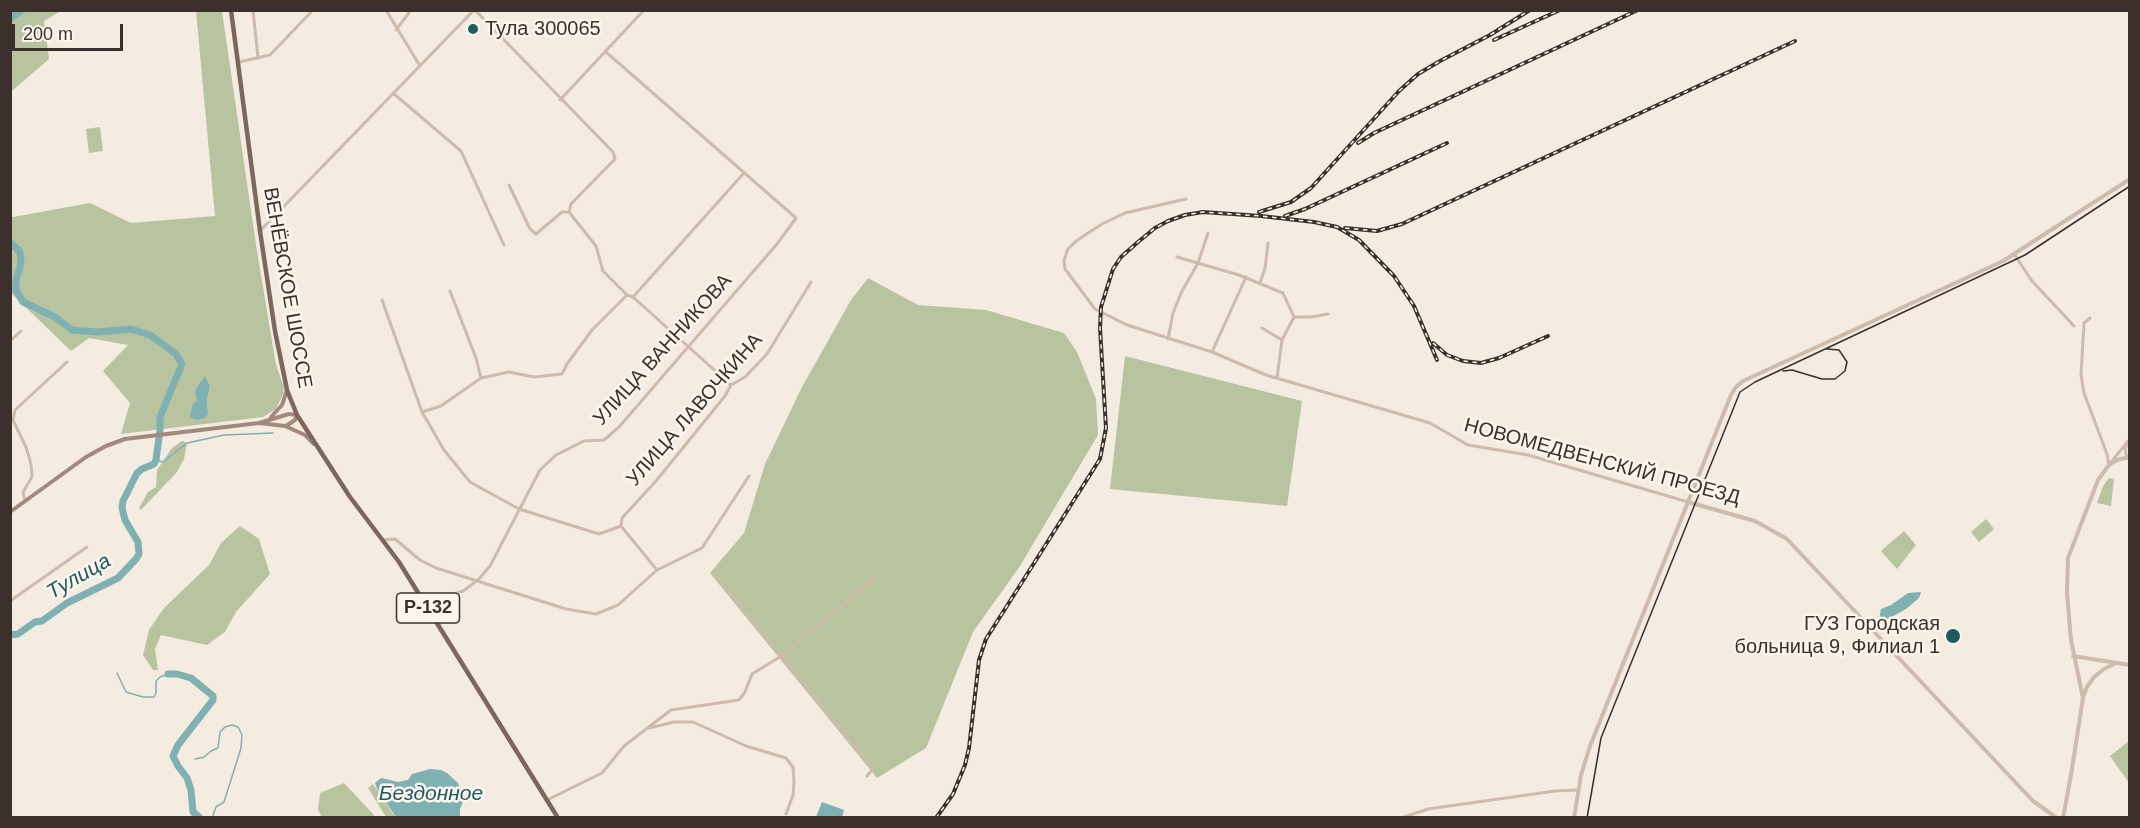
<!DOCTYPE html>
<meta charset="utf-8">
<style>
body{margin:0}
#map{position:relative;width:2140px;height:828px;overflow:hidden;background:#f4ebe1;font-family:Helvetica,sans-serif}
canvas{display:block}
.frame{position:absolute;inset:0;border:12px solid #3b302b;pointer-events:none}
.scale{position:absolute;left:12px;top:24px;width:111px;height:27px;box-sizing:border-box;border:3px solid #3b302b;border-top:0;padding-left:8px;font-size:18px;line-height:21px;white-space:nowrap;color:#3b302b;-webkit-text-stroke:4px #fbf5ee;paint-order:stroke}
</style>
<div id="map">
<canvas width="2140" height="828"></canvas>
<div class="frame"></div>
<div class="scale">200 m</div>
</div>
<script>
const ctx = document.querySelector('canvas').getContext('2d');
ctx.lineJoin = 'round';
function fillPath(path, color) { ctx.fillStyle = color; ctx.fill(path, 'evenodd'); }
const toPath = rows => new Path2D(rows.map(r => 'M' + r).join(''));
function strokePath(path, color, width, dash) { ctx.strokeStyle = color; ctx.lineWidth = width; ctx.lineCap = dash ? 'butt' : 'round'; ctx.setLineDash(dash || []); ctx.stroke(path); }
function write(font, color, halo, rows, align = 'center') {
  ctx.font = font + ' Helvetica,sans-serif'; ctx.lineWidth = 5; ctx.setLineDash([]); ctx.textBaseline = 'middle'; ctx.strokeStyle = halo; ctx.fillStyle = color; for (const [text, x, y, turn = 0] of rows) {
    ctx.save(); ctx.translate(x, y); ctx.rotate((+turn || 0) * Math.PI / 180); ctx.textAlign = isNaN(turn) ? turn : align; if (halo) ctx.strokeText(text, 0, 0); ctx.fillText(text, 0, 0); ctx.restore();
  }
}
const green = toPath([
 [10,11,61,11,44,21,49,59,13,90,11,90],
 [196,11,222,11,256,245,276,365,284,387,283,394,276,409,263,417,121,434,130,403,103,371,128,345,89,338,71,351,11,293,10,216,13,217,90,203,131,223,215,216],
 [205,377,210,386,207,400,208,414,193,404,197,401,199,386],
 [100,127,103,151,89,153,86,129],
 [868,278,918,305,986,310,1064,333,1077,352,1096,399,1098,435,1020,566,973,632,926,748,877,778,710,573,744,533,765,464,802,387,851,300],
 [1125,356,1302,401,1287,506,1110,489],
 [182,441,187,443,184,459,177,472,141,510,139,508,148,492,156,487,157,470,172,448],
 [2109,478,2114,479,2111,506,2097,503,2103,486],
 [1986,519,1994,529,1979,542,1971,532],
 [240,526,259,539,270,574,236,612,225,632,207,645,161,635,155,649,158,670,153,670,143,655,149,630,164,608,209,565,221,543],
 [1904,531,1916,545,1897,569,1881,551],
 [2129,741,2129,783,2110,756],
 [344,783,373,814,375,817,322,817,318,810,320,793],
 [373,784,393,814,396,817,386,817,368,788]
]);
const water = toPath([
 [205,376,210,386,207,400,208,414,205,418,197,420,190,417,193,403,197,401,195,390],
 [1921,592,1919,598,1906,609,1884,621,1879,620,1881,609,1891,605,1908,593],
 [430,769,441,770,447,773,458,783,464,799,460,809,460,817,396,817,378,791,375,783,381,778,398,782,408,780,412,774],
 [822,802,844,810,842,817,816,817]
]);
const stream = toPath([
 [156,460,163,462,187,443,224,435,273,433],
 [117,673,126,692,143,697,154,697,156,693,156,681,160,677,168,674],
 [195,759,204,757,211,751,218,748,220,732,225,727,232,725,238,727,242,735,241,748,224,802,216,807,212,818]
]);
const river = toPath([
 [10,19,22,10],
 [10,242,20,252,21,264,16,280,16,290,23,302,55,317,72,330,99,332,131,329,150,335,176,354,182,364,160,417,160,430,156,460,154,464,142,469,137,473,123,501,122,508,125,520,138,542,139,554,136,559,118,578,67,603,42,621,35,622,18,634,10,635],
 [168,674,177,674,191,678,213,696,213,700,178,745,173,756,178,766,187,778,191,790,193,812,200,818]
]);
const minor = toPath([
 [253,10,258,58],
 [386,10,420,66],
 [475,10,613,152,615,159,571,204,569,212,596,246,603,271,627,295,633,297,731,385],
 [396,30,411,10],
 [239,62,270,55,313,10],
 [393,93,461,151,504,245],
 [560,100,644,10],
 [509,185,530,229,536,234,562,212,569,212],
 [1186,199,1125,213,1102,224,1076,241,1068,249,1064,260,1065,269,1095,309,1127,325,1212,352,1266,375,1430,423,1468,445,1528,455,1688,502],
 [260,231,474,10],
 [2014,254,2032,281,2074,326],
 [1177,257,1239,275,1283,293,1294,317],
 [1260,283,1265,268,1268,243],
 [450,291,476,358,481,378],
 [633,297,744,173],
 [382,300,422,412,444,450,470,482,519,509,599,534,621,526],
 [2090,318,2084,323,2081,375,2084,393,2107,454,2109,465,2128,441],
 [1262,328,1282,340],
 [1168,339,1173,313,1182,291,1198,263,1208,233],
 [10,341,21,331],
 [1212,352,1246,277],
 [1277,378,1282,340,1294,317,1311,317,1328,314],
 [422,412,441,406,481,378,509,372,534,377,562,374,567,364,592,330,627,295],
 [2127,458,2125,449,2130,438],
 [25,501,23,492,32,477,31,464,26,447,13,420,15,410,67,362],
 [621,526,622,518,656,481,725,396,731,385,745,377,767,354,811,282],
 [383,540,395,539,420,560,436,568,566,609,596,614,618,605,657,570,621,526],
 [657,570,702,548,749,476],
 [713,574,745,611,873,769,867,776],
 [423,599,454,594,463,591,478,580,490,566,540,470,556,455,584,441,604,440,619,427,777,244,796,218,606,52],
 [10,601,87,547],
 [649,728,674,722,693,722,746,746,786,758,793,767,794,782,793,795,786,814],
 [547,800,602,773,624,746,671,710,739,700,745,692,752,674,783,655,876,577],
 [1401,818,1428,809,1555,791,1578,790]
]);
const tertiary = toPath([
 [1688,502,1755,521,1787,539,2033,801,2057,818],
 [2073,656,2130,665],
 [2083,697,2087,687,2094,677,2104,669,2116,663],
 [1574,818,1581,775,1590,746,1731,395,1736,387,1743,381,2003,261,2130,179],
 [2063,818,2071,775,2083,698,2071,640,2067,593,2068,558,2098,480,2109,465,2117,460,2130,457]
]);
const secondary = toPath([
 [271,417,282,405,287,390],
 [259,423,289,414,297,415,295,420,286,426],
 [10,512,86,457,106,446,125,439,259,423,285,426,305,435,314,444]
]);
const primary = toPath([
 [231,10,260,231,275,331,287,390,297,415,350,497,399,562,558,818]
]);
const tram = toPath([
 [1783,371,1792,370,1822,379,1835,379,1845,371,1847,362,1839,350,1827,349],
 [1587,818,1601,738,1740,392,1755,382,2025,255,2130,186]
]);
const rail = toPath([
 [1494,40,1560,10],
 [1358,143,1374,133,1638,10],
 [1259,212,1291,202,1311,188,1399,91,1418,74,1440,61,1490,35,1530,10],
 [1285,216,1305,209,1447,143],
 [1345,228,1377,231,1402,224,1795,41],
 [1433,343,1447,355,1463,361,1481,363,1499,358,1548,336],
 [936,818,953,794,965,765,969,748,979,660,986,639,1100,459,1106,428,1100,328,1101,307,1113,269,1121,257,1138,242,1155,228,1168,221,1185,215,1203,212,1261,216,1314,222,1337,227,1359,240,1394,276,1414,306,1437,360]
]);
const markers = [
 [473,29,6,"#1f5a5e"],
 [1953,636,8,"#1f5a5e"]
];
const shields = [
 [428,608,63]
];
const shieldNames = [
 ["Р-132",428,608]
];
const poiNames = [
 ["Тула 300065",485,29],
 ["ГУЗ Городская",1940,624,"right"],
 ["больница 9, Филиал 1",1940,647,"right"]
];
const streetNames = [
 ["ВЕНЁВСКОЕ ШОССЕ",287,288,80],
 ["УЛИЦА ВАННИКОВА",663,350,-48],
 ["УЛИЦА ЛАВОЧКИНА",695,410,-49],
 ["НОВОМЕДВЕНСКИЙ ПРОЕЗД",1602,462,15]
];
const waterNames = [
 ["Тулица",79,577,-30],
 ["Бездонное",431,794]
];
fillPath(green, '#b8c4a0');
fillPath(water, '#7fb0b2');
strokePath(stream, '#7fb0b2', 1.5);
strokePath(river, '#7fb0b2', 7);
strokePath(minor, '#cdbbac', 3);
strokePath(tertiary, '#cdbbac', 4);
strokePath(secondary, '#a18a7d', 4);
strokePath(primary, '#7d675c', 4.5);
strokePath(tram, '#3b302b', 1.5);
strokePath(rail, '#3b302b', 4);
strokePath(rail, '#fbf5ee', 1.5, [4.5]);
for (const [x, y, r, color] of markers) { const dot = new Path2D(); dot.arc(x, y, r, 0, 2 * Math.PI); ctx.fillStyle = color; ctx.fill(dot); strokePath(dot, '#fbf5ee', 2); }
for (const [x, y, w] of shields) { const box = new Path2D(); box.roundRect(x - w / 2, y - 15, w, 30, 4.5); ctx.fillStyle = '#fbf5ee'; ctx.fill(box); strokePath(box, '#3b302b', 1.5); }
write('bold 18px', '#3b302b', null, shieldNames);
write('20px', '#3b302b', '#fbf5ee', poiNames, 'left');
write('20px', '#3b302b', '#fbf5ee', streetNames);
write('italic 21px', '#1f5a5e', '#fbf5ee', waterNames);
</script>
